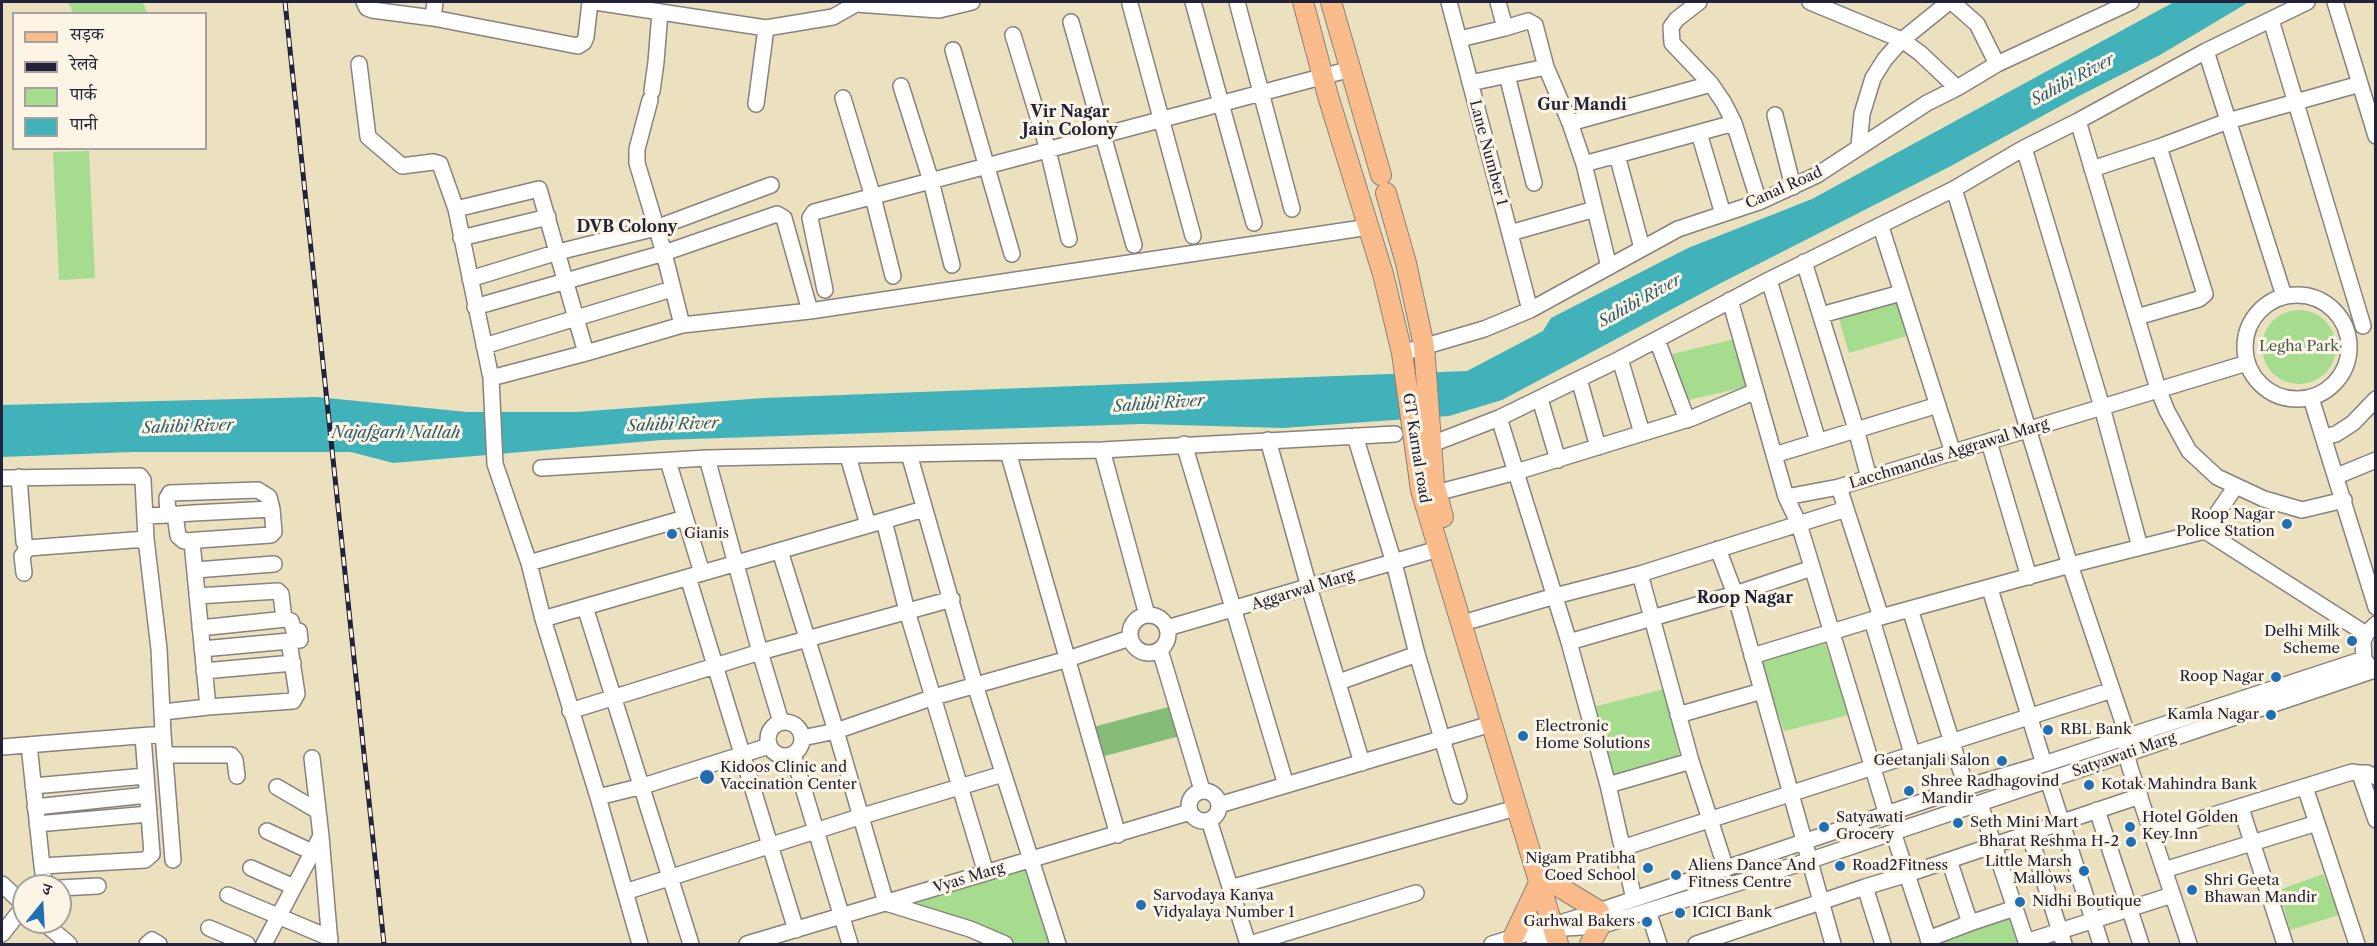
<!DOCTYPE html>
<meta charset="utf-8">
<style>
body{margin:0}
#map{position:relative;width:2377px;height:946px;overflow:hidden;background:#ece1bf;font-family:"Libre Caslon Text","Noto Serif Devanagari",serif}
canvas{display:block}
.frame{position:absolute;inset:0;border:3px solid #22223b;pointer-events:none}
.legend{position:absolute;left:12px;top:12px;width:195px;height:138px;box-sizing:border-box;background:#fcf5e5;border:2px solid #a5a1a1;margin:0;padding:8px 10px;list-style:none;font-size:18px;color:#22223b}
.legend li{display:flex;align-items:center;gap:12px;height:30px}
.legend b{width:30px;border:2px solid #a5a1a1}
.north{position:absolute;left:12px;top:874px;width:60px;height:60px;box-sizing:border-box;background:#fcf5e5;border:2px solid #a5a1a1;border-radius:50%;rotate:18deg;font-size:16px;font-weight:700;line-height:24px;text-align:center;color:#22223b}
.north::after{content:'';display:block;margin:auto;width:21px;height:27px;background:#1f6fb2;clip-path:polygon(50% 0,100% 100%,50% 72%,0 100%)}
</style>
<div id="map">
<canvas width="2377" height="946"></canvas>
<div class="frame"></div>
<ul class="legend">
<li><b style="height:8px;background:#fabc8b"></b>सड़क</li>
<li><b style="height:8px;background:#22223b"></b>रेलवे</li>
<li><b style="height:16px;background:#a5dc8d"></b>पार्क</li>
<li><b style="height:16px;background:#41b2b9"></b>पानी</li>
</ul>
<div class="north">उ</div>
</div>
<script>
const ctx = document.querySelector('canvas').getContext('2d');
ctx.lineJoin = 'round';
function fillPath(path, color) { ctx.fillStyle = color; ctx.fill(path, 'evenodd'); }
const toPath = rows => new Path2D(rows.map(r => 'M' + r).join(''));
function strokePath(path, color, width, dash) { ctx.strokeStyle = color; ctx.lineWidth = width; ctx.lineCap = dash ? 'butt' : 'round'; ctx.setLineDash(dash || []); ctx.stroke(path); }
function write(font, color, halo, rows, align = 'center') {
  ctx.font = font + ' "Libre Caslon Text",serif'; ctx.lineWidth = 6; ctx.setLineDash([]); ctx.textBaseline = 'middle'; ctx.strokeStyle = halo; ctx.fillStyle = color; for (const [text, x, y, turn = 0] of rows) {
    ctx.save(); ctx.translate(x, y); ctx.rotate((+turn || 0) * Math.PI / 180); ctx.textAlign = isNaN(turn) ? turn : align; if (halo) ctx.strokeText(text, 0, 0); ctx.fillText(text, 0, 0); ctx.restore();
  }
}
const green = toPath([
 [68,2,143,2,147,13,73,13],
 [89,151,95,278,59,280,53,152],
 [1898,297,1910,335,1849,353,1838,315],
 '2262 347a37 37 0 1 1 74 0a37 37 0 1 1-74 0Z',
 [1735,339,1746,387,1683,401,1672,354],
 [1824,640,1849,715,1784,731,1759,658],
 [1664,689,1680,757,1612,776,1593,707],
 [1027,865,1054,944,1012,944,901,902],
 [2323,874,2339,915,2290,930,2279,890],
 [2014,911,2025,944,1933,944]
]);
const forest = toPath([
 [1172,706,1180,736,1101,757,1093,727]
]);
const water = toPath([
 [2174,2,2249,2,2160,55,2077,97,1949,167,1721,283,1502,400,1449,416,1283,428,1142,424,662,440,393,463,351,452,132,452,2,457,2,405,317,397,467,412,576,412,764,398,1467,371,1543,331,1551,318,1688,248,1812,199]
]);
const minor = toPath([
 [364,2,367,8,372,10,433,18],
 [435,2,433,18,578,46,584,42,586,37,590,2],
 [595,2,766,28,833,17,856,4,939,10,936,2],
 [1193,2,1254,223],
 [1237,2,1292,209],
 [1449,2,1530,310],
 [1498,2,1505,28,1528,21,1535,25,1546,67,1570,123,1584,164,1609,267],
 [1699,2,1677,19,1671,27,1672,43,1711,84,1724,103,1734,123,1759,202],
 [1810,2,1902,40,1920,53,1957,88],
 [1952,2,1977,24,1997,64],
 [2335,2,2376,136],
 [1130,4,1193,236],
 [939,10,972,2],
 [2271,20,2363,326],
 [1071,22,1134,245],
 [1013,35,1048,150,1069,239],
 [1460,43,1464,38,1505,28],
 [953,50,1012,254],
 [359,64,368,137,402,166,433,162,440,164,456,209,491,378,495,464,529,563,543,619,598,797,640,944],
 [1507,75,1534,183],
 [1470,83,1546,67],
 [901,86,931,181,952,265],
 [652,91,656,62,660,12],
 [843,98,873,197,893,276],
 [650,100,637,149,637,163,664,253,682,325],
 [756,104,766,28],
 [1775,115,1793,187],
 [2078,121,2206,51],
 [1570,123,1711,84],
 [1699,133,1723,214],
 [1859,146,1862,114,1873,78,1885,59,1902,40,1949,2],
 [2024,148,2102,407,2140,547],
 [1617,155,1642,248],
 [1584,164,1734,123],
 [2092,169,2159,147,2228,121,2360,84],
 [1954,189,2070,565,2205,531,2236,486],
 [456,209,539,189,586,353],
 [1881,227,1953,453],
 [1510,233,1595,209],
 [461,238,548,217],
 [1804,262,1856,429,1869,478],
 [470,279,558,252,656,228,771,185],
 [1769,280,1818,441],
 [825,290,810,218,814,212,1351,69],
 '2245 347a52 52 0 1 1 104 0a52 52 0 1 1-104 0Z',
 [2284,296,2206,51,2307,2],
 [1730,300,1786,497,1799,524,1887,815],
 [475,307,664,253,777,214,784,218,810,311],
 [1821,315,1901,293],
 [2137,317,2199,299,2205,294,2159,147],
 [1657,340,1687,420],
 [484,346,672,289],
 [1402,353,1484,329,1530,310,1678,229,1759,202,1817,175,1927,103,1957,88,1997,64,2131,2],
 [1620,359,1642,433],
 [491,378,586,353,682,325,810,311,1369,227],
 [1579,379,1598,447],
 [2311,398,2376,607],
 [1540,399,1558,460],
 [1499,418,1569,642,1608,785,1691,761,1726,869],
 [1355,436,1394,563,1417,654,1459,796],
 [2324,437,2336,434,2353,423,2376,399],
 [1268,440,1309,587,1362,763],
 [1989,442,2029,577],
 [1184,444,1286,785],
 [1432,444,1499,418,1620,359,1769,280,1954,189,2024,148,2078,121,2158,389,2167,411,2189,451,2217,477,2264,499,2302,510,2344,500],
 [1102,450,1147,615],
 [1008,452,1118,835],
 [909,454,975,685,1058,944],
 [1774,455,1938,405],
 [848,456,868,525],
 [707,458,760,652,781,722],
 [668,461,702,573],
 [541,468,707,458,1102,450,1395,434],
 [2337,476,2376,460],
 [19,477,24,542,28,548,146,539,159,649,163,734],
 [2,478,140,476,143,480,146,539],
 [1436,493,1516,472,1692,418,1756,391],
 [1786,497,1839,487],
 [1846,509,1881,617,1910,609,1966,787],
 [168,515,167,498,170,493,258,490,269,497,272,509],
 [145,516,168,515,193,513,272,509,274,532,271,535,184,541,178,536,175,514],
 [884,521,907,611,986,873],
 [2205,531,2366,634],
 [1718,549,1735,594,1833,944],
 [780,551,836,731,886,903,970,929,1005,944],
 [529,563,685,518],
 [195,570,274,564],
 [24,573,22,556,28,548],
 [1640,574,1691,761],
 [688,577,796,930],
 [1990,589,2044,764],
 [197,596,278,591,281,594,284,619],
 [585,607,691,944],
 [1910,609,2070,565,2128,737,2126,753,2130,768,2189,944],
 '1130 634a19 19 0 1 1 38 0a19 19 0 1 1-38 0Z',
 [543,619,924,509],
 [1473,620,1555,596,1640,574,1846,509,1839,487,2247,363],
 [1872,620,1912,753],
 [200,628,286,619,291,621,294,631,299,631,300,640,289,641],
 [1167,628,1438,549],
 [1569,642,1735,594,1812,568],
 [202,649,289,641,297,694,293,701,208,707],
 [1160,650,1202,790],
 [1752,656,1881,617],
 [2369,666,2364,659,2363,642,2366,634,2376,624],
 [204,671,293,663],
 [1339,682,1417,654],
 [570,711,760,652,952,599],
 [163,712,208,707,192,542],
 [1678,715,1762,691],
 '768 739a17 17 0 1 1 34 0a17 17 0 1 1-34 0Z',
 [802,738,836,731,934,697,1068,659,1130,638],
 [29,745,42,866,145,860,152,854,143,736],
 [2,747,163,734,173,860],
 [793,754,850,944],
 [165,755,231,755,235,760,237,776],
 [312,758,321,836],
 [2358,773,2367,773,2376,777],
 [2048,780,2101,944],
 [1608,785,1634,899],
 [33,786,146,776],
 [277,787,318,811],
 [2305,787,2357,944],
 '1189 806a15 15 0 1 1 30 0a15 15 0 1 1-30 0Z',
 [598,797,643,786,769,746],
 [1980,804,2027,944],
 [1219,805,1491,724],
 [35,807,147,795],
 [2241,808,2285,944],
 [2097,810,2141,944],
 [1209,820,1248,944],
 [37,824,149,814],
 [267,831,312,852],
 [1893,832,1930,944],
 [2029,833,2064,944],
 [2152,834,2352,772,2358,773,2361,777,2376,820],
 [1622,848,2112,690],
 [42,866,45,886],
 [251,868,294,887],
 [2164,870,2317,823],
 [2,884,24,905],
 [1865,887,1908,874,2140,796],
 [60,888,98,886],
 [1230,888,1516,808],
 [625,892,859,817,1003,774],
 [228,895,330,938],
 [1648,911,1659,944],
 [43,922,69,944],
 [1970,923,2015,908],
 [209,928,247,944],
 [2,934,24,906],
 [1928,939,1970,923,1949,860],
 [2026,942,2172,895],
 [147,944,152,940,159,944],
 [264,944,321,836,330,944],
 [747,944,1190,812],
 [1250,944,1416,893],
 [1492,944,1599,911,1966,787,2044,764,2364,659],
 [1534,944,1554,932,1565,928,1600,926,1808,861,2372,671],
 [1696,944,1865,887,1883,944]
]);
const major = toPath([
 [1303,2,1328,96,1383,274,1402,353,1421,490,1558,944],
 [1331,2,1381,175],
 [1386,193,1406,263,1424,346,1434,483,1443,517],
 [1551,882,1599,911],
 [1513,938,1539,883],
 [1590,944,1600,926]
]);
const rail = toPath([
 [285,2,384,944]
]);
const markers = [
 [2287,524,6,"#1f6fb2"],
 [672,534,6,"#1f6fb2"],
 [2352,641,6,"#1f6fb2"],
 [2276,677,6,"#1f6fb2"],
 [2271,715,6,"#1f6fb2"],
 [2048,730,6,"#1f6fb2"],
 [1523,736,6,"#1f6fb2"],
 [2002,761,6,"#1f6fb2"],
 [707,777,8,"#1f6fb2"],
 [2089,785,6,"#1f6fb2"],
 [1909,791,6,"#1f6fb2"],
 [1958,823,6,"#1f6fb2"],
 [1824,827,6,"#1f6fb2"],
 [2130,827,6,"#1f6fb2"],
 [2131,842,6,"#1f6fb2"],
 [1840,866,6,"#1f6fb2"],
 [1648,868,6,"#1f6fb2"],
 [2084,871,6,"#1f6fb2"],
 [1676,875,6,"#1f6fb2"],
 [2192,890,6,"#1f6fb2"],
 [2020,902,6,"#1f6fb2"],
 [1141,905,6,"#1f6fb2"],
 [1680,913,6,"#1f6fb2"],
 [1647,922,6,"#1f6fb2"]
];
const streetNames = [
 ["Lane Number 1",1488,153,75],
 ["Canal Road",1784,188,-24],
 ["GT Karnal road",1416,448,81],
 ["Lacchmandas Aggrawal Marg",1949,454,-17],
 ["Aggarwal Marg",1303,590,-17],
 ["Satyawati Marg",2124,755,-19],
 ["Vyas Marg",969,878,-17]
];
const parkNames = [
 ["Legha Park",2299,347]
];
const poiNames = [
 ["Roop Nagar",2275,515,"right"],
 ["Police Station",2275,532,"right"],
 ["Gianis",684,534],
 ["Delhi Milk",2340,632,"right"],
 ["Scheme",2340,649,"right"],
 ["Roop Nagar",2264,677,"right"],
 ["Kamla Nagar",2259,715,"right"],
 ["Electronic",1535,727],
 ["Home Solutions",1535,744],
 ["RBL Bank",2060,730],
 ["Geetanjali Salon",1990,761,"right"],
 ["Kidoos Clinic and",720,768],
 ["Vaccination Center",720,785],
 ["Shree Radhagovind",1921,782],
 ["Mandir",1921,799],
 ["Kotak Mahindra Bank",2101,785],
 ["Satyawati",1836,818],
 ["Grocery",1836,835],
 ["Hotel Golden",2142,818],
 ["Key Inn",2142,835],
 ["Seth Mini Mart",1970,823],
 ["Bharat Reshma H-2",2119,842,"right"],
 ["Nigam Pratibha",1636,859,"right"],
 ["Coed School",1636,876,"right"],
 ["Little Marsh",2072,862,"right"],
 ["Mallows",2072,879,"right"],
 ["Aliens Dance And",1688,866],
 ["Fitness Centre",1688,883],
 ["Road2Fitness",1852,866],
 ["Shri Geeta",2204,881],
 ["Bhawan Mandir",2204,898],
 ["Sarvodaya Kanya",1153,896],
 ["Vidyalaya Number 1",1153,913],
 ["Nidhi Boutique",2032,902],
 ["ICICI Bank",1692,913],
 ["Garhwal Bakers",1635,922,"right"]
];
const waterNames = [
 ["Sahibi River",2073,80,-28],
 ["Sahibi River",1640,301,-29],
 ["Sahibi River",1159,404,-4],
 ["Sahibi River",673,425,-2],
 ["Sahibi River",188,427,-2],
 ["Najafgarh Nallah",396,433]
];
const neighbourhoodNames = [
 ["Gur Mandi",1582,105],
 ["Vir Nagar",1070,112],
 ["Jain Colony",1070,130],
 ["DVB Colony",627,227],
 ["Roop Nagar",1745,598]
];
fillPath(green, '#a5dc8d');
fillPath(forest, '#84bc78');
fillPath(water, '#41b2b9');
strokePath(minor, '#87827d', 18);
strokePath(major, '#87827d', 22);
strokePath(minor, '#fff', 15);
strokePath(major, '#fabc8b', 20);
strokePath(rail, '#22223b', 5);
strokePath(rail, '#fcf5e5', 3, [9]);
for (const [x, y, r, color] of markers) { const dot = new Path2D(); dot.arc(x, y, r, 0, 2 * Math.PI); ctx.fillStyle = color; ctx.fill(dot); strokePath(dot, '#fcf5e5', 2); }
write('15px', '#22223b', '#fcf5e5', streetNames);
write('15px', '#495a54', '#fcf5e5', parkNames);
write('15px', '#22223b', '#fcf5e5', poiNames, 'left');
write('italic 16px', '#2e5c6d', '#fcf5e5', waterNames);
write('bold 16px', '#22223b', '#fcf5e5', neighbourhoodNames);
</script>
